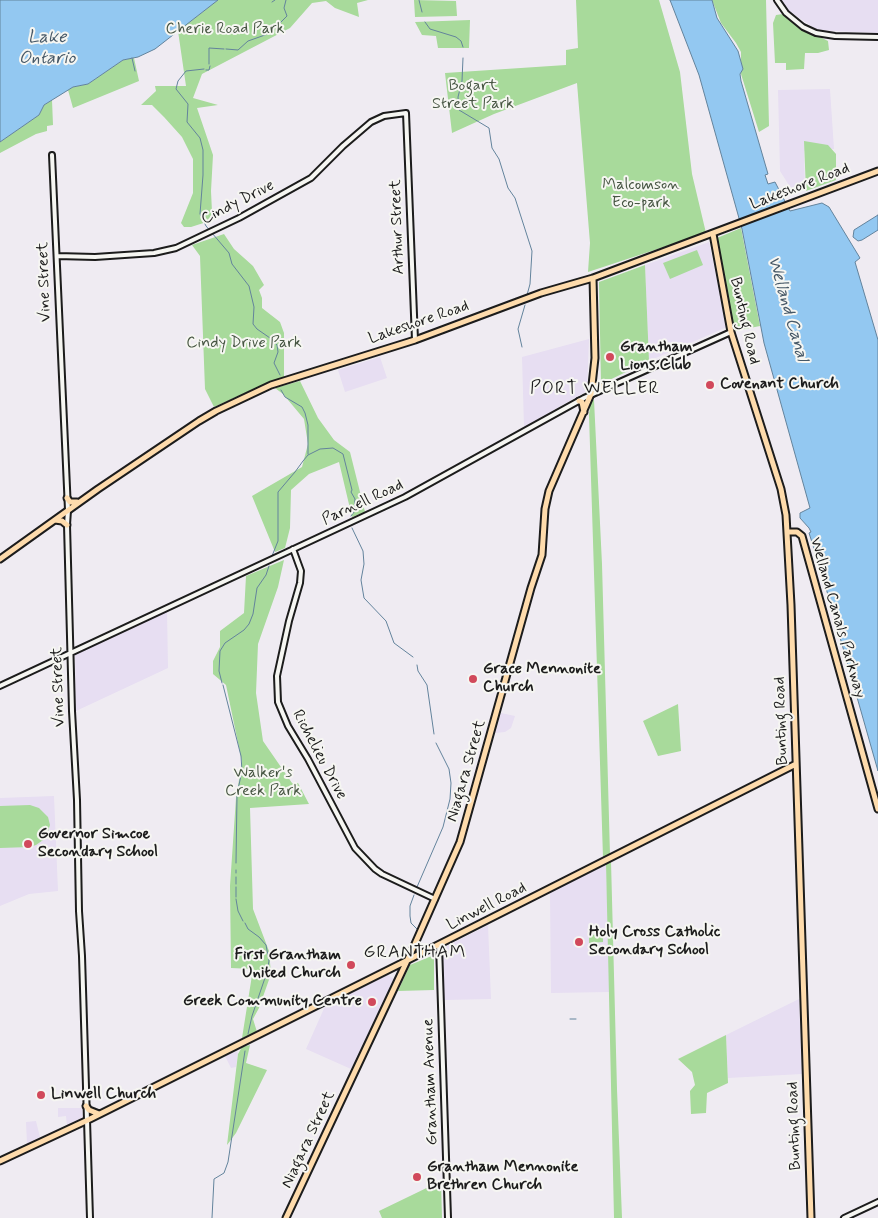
<!DOCTYPE html>
<style>
body{margin:0}
canvas{display:block;background:#efebf2}
</style>
<canvas width="878" height="1218"></canvas>
<script>
const ctx = document.querySelector('canvas').getContext('2d');
ctx.lineJoin = 'round';
function fillPath(path, color) { ctx.fillStyle = color; ctx.fill(path, 'evenodd'); }
const toPath = rows => new Path2D(rows.map(r => 'M' + r).join(''));
function strokePath(path, color, width, dash) { ctx.strokeStyle = color; ctx.lineWidth = width; ctx.lineCap = dash ? 'butt' : 'round'; ctx.setLineDash(dash || []); ctx.stroke(path); }
function write(font, color, halo, rows, align = 'center') {
  ctx.font = font + ' Mynerve,sans-serif'; ctx.lineWidth = 4; ctx.setLineDash([]); ctx.textBaseline = 'middle'; ctx.strokeStyle = halo; ctx.fillStyle = color; for (const [text, x, y, turn = 0] of rows) {
    ctx.save(); ctx.translate(x, y); ctx.rotate((+turn || 0) * Math.PI / 180); ctx.textAlign = isNaN(turn) ? turn : align; if (halo) ctx.strokeText(text, 0, 0); ctx.fillText(text, 0, 0); ctx.restore();
  }
}
const built = toPath([
 [782,0,878,0,878,33,817,30,789,11],
 [830,89,834,149,804,151,805,190,792,190,780,171,778,90],
 [709,242,727,327,649,361,645,265],
 [589,339,587,391,524,427,522,357],
 [380,357,387,378,345,392,338,370],
 [167,610,168,668,76,711,75,653],
 [501,713,515,716,511,728,505,732,495,733],
 [54,796,58,891,29,894,0,906,0,798],
 [606,863,610,992,551,993,550,892],
 [488,925,491,999,444,1000,443,948],
 [388,975,394,979,351,1069,306,1049,326,1004],
 [799,999,802,1074,728,1078,726,1035],
 [237,1051,238,1054,236,1067,231,1068,225,1056],
 [58,1108,82,1108,83,1117,67,1126,66,1116,58,1117],
 [36,1121,40,1137,27,1144,26,1122]
]);
const green = toPath([
 [218,0,368,0,357,3,359,17,335,8,326,1,312,3,290,28,202,74,193,98,218,105,197,108,213,155,211,191,212,212,216,219,191,227,184,227,181,223,193,193,193,159,182,137,164,117,152,105,141,105,156,91,155,86,186,86,178,31],
 [414,0,456,1,457,16,415,17],
 [576,0,659,0,680,72,692,174,706,233,588,272,590,243,577,83,494,114,452,133,445,73,566,65,566,50,578,48],
 [712,0,766,0,769,126,759,132,741,74,741,52,736,43,721,23],
 [783,14,802,28,828,41,829,50,818,53,805,53,804,69,786,70,786,63,775,63,773,23,776,15],
 [470,20,469,48,438,48,436,36,422,35,415,22],
 [134,58,139,81,73,108,68,90,73,87,88,84,123,60],
 [52,100,53,125,47,126,47,131,36,134,0,153,0,142,39,115,44,105],
 [804,141,828,145,836,154,836,180,806,191],
 [741,228,760,326,735,331,717,241,717,238],
 [224,234,234,249,253,266,264,285,259,290,262,298,262,308,280,322,284,333,284,378,269,382,214,407,205,389,200,256,192,245],
 [697,250,703,265,670,279,663,263],
 [645,265,649,361,601,384,599,282],
 [300,381,318,418,334,440,350,452,365,512,352,517,339,462,309,474,291,490,290,528,285,548,275,552,252,496,302,467,308,444,304,419,283,394,275,388],
 [591,399,594,400,602,564,610,855,603,858,589,415],
 [284,560,278,587,258,644,256,693,263,741,292,783,298,783,309,804,250,808,253,909,269,951,271,974,259,1008,253,1019,257,1032,242,1038,253,969,231,968,230,886,236,798,242,762,226,685,213,674,213,661,220,647,220,631,244,613,246,576],
 [678,704,681,751,658,756,643,721],
 [30,805,39,808,48,817,50,825,46,838,36,845,30,847,0,848,0,806],
 [611,861,617,1089,622,1218,614,1218,606,863],
 [603,934,603,942,589,943,589,935],
 [434,955,434,990,398,991,410,965],
 [726,1035,728,1083,707,1093,706,1113,691,1114,690,1091,695,1085,692,1072,678,1059],
 [250,1045,246,1063,267,1070,236,1133,227,1145,238,1054,242,1047],
 [441,1181,442,1218,382,1218,379,1211]
]);
const water = toPath([
 [0,0,218,0,155,49,138,57,123,60,88,84,73,87,44,105,39,115,0,142,0,0],
 [670,0,712,0,717,18,738,51,743,69,740,74,741,81,768,174,765,175,768,184,775,182,790,211,822,203,829,207,860,258,855,262,878,340,878,771,820,567,809,533,811,532,809,528,800,518,800,513,810,508,764,343,742,229,699,75,670,0],
 [878,215,878,230,862,240,858,241,853,237,854,230,878,215]
]);
const stream = toPath([
 [419,0,422,12],
 [272,2,275,0],
 [425,22,430,29,456,37,461,41,463,47],
 [226,49,238,50,248,41,265,35,273,30,287,16,284,8,286,0],
 [132,58,135,71],
 [463,58,462,81,458,97,459,110,489,128,492,148,499,159,508,188,515,198,532,251,530,284,527,295],
 [209,64,209,48,224,49],
 [204,69,186,71,178,81,176,89,188,104,187,122,200,138,203,150,203,175,200,214,206,226,229,253,232,264,249,286,254,307,253,324,257,329,270,338,277,345,278,352,274,363,280,375],
 [206,70,209,70,210,66],
 [522,347,518,329,525,305],
 [281,390,285,397,302,407,305,413,308,425,308,454],
 [352,528,363,551,364,564,361,580,364,598,386,621,394,643,413,657],
 [272,556,278,541,278,492,295,472,303,461,308,455,320,449,333,448,343,454,352,490,351,492,355,499,354,512,351,516],
 [417,665,418,671,427,685,434,734],
 [222,683,219,671,220,651,225,643,244,630,249,624,253,614,257,588,266,575,269,566],
 [223,685,241,756,242,771,237,794],
 [236,863,237,796],
 [236,870,236,873],
 [236,877,236,884],
 [236,887,236,897],
 [417,887,443,827,450,799,451,783,449,769,436,743],
 [414,895,410,906,410,916,411,923,417,929],
 [236,899,238,911,243,921],
 [245,923,248,929,259,937,266,945,269,961,267,972,252,1016,248,1034],
 [570,1019,576,1019],
 [212,1218,214,1179,224,1173,228,1162,245,1051]
]);
const minor = toPath([
 [777,0,786,13,803,27,816,33,835,36,878,37],
 [52,155,68,510,67,525,72,711,77,800,79,911,82,956,90,1218],
 [57,256,95,257,154,253,176,248,239,218,311,178,343,146,371,122,384,116,406,113,415,340],
 [293,549,301,571,300,583,289,621,277,676,278,702,288,726,308,759,355,848,375,869,382,874,435,899],
 [0,686,405,497,584,398,731,332],
 [439,945,448,1218],
 [844,1218,878,1202]
]);
const major = toPath([
 [713,234,731,332,781,489,786,515,791,605,811,1218],
 [593,385,607,387],
 [579,401,582,402,584,412],
 [67,498,70,502,77,502],
 [55,520,62,521,67,525],
 [787,532,797,532,802,536,878,809],
 [0,559,98,489,199,421,216,411,271,385,415,340,541,293,593,278,878,171],
 [86,1106,89,1110,99,1114],
 [0,1161,90,1119,406,961,796,764],
 [286,1218,414,946,460,842,531,588,542,555,545,509,549,491,591,394,595,358,593,278]
]);
const markers = [
 [610,357,5,"#d1495b"],
 [710,385,5,"#d1495b"],
 [473,679,5,"#d1495b"],
 [28,844,5,"#d1495b"],
 [579,942,5,"#d1495b"],
 [351,965,5,"#d1495b"],
 [372,1002,5,"#d1495b"],
 [41,1095,5,"#d1495b"],
 [417,1177,5,"#d1495b"]
];
const parkNames = [
 ["Cherie Road Park",225,30],
 ["Bogart",473,87],
 ["Street Park",473,105],
 ["Malcomson",641,186],
 ["Eco-park",641,204],
 ["Cindy Drive Park",244,344],
 ["Walker's",263,774],
 ["Creek Park",263,792]
];
const streetNames = [
 ["Lakeshore Road",800,187,-21],
 ["Cindy Drive",238,203,-27],
 ["Arthur Street",398,227,-92],
 ["Vine Street",45,282,-92],
 ["Bunting Road",744,321,77],
 ["Lakeshore Road",419,323,-19],
 ["Parnell Road",363,503,-25],
 ["Welland Canals Parkway",837,618,74],
 ["Vine Street",59,687,-92],
 ["Bunting Road",782,721,-92],
 ["Richelieu Drive",319,755,62],
 ["Niagara Street",467,771,-74],
 ["Linwell Road",487,907,-27],
 ["Grantham Avenue",431,1082,-92],
 ["Bunting Road",795,1126,-92],
 ["Niagara Street",309,1140,-65]
];
const poiNames = [
 ["Grantham",620,348],
 ["Lions Club",620,366],
 ["Covenant Church",720,385],
 ["Grace Mennonite",483,670],
 ["Church",483,688],
 ["Governor Simcoe",38,835],
 ["Secondary School",38,853],
 ["Holy Cross Catholic",589,933],
 ["Secondary School",589,951],
 ["First Grantham",341,956,"right"],
 ["United Church",341,974,"right"],
 ["Greek Community Centre",362,1002,"right"],
 ["Linwell Church",51,1095],
 ["Grantham Mennonite",427,1168],
 ["Brethren Church",427,1186]
];
const waterNames = [
 ["Lake",47,38],
 ["Ontario",47,59],
 ["Welland Canal",787,309,74]
];
const neighbourhoodNames = [
 ["PORT WELLER",595,389],
 ["GRANTHAM",415,953]
];
fillPath(built, '#e7def2');
fillPath(green, '#a8da9b');
fillPath(water, '#93c8f1');
strokePath(water, '#63839c', 1);
strokePath(stream, '#63839c', 1);
strokePath(minor, '#1c1c1c', 8);
strokePath(major, '#1c1c1c', 9);
strokePath(minor, '#f6f6f2', 4);
strokePath(major, '#fedbac', 5);
for (const [x, y, r, color] of markers) { const dot = new Path2D(); dot.arc(x, y, r, 0, 2 * Math.PI); ctx.fillStyle = color; ctx.fill(dot); strokePath(dot, '#f6f6f2', 2); }
write('16px', '#465542', '#f6f6f2', parkNames);
write('16px', '#1c1c1c', '#f6f6f2', streetNames);
write('bold 16px', '#1c1c1c', '#f6f6f2', poiNames, 'left');
write('italic 18px', '#465867', '#f6f6f2', waterNames);
ctx.letterSpacing = '1px';
write('18px', '#1c1c1c', '#f6f6f2', neighbourhoodNames);
ctx.letterSpacing = '0px';
</script>
